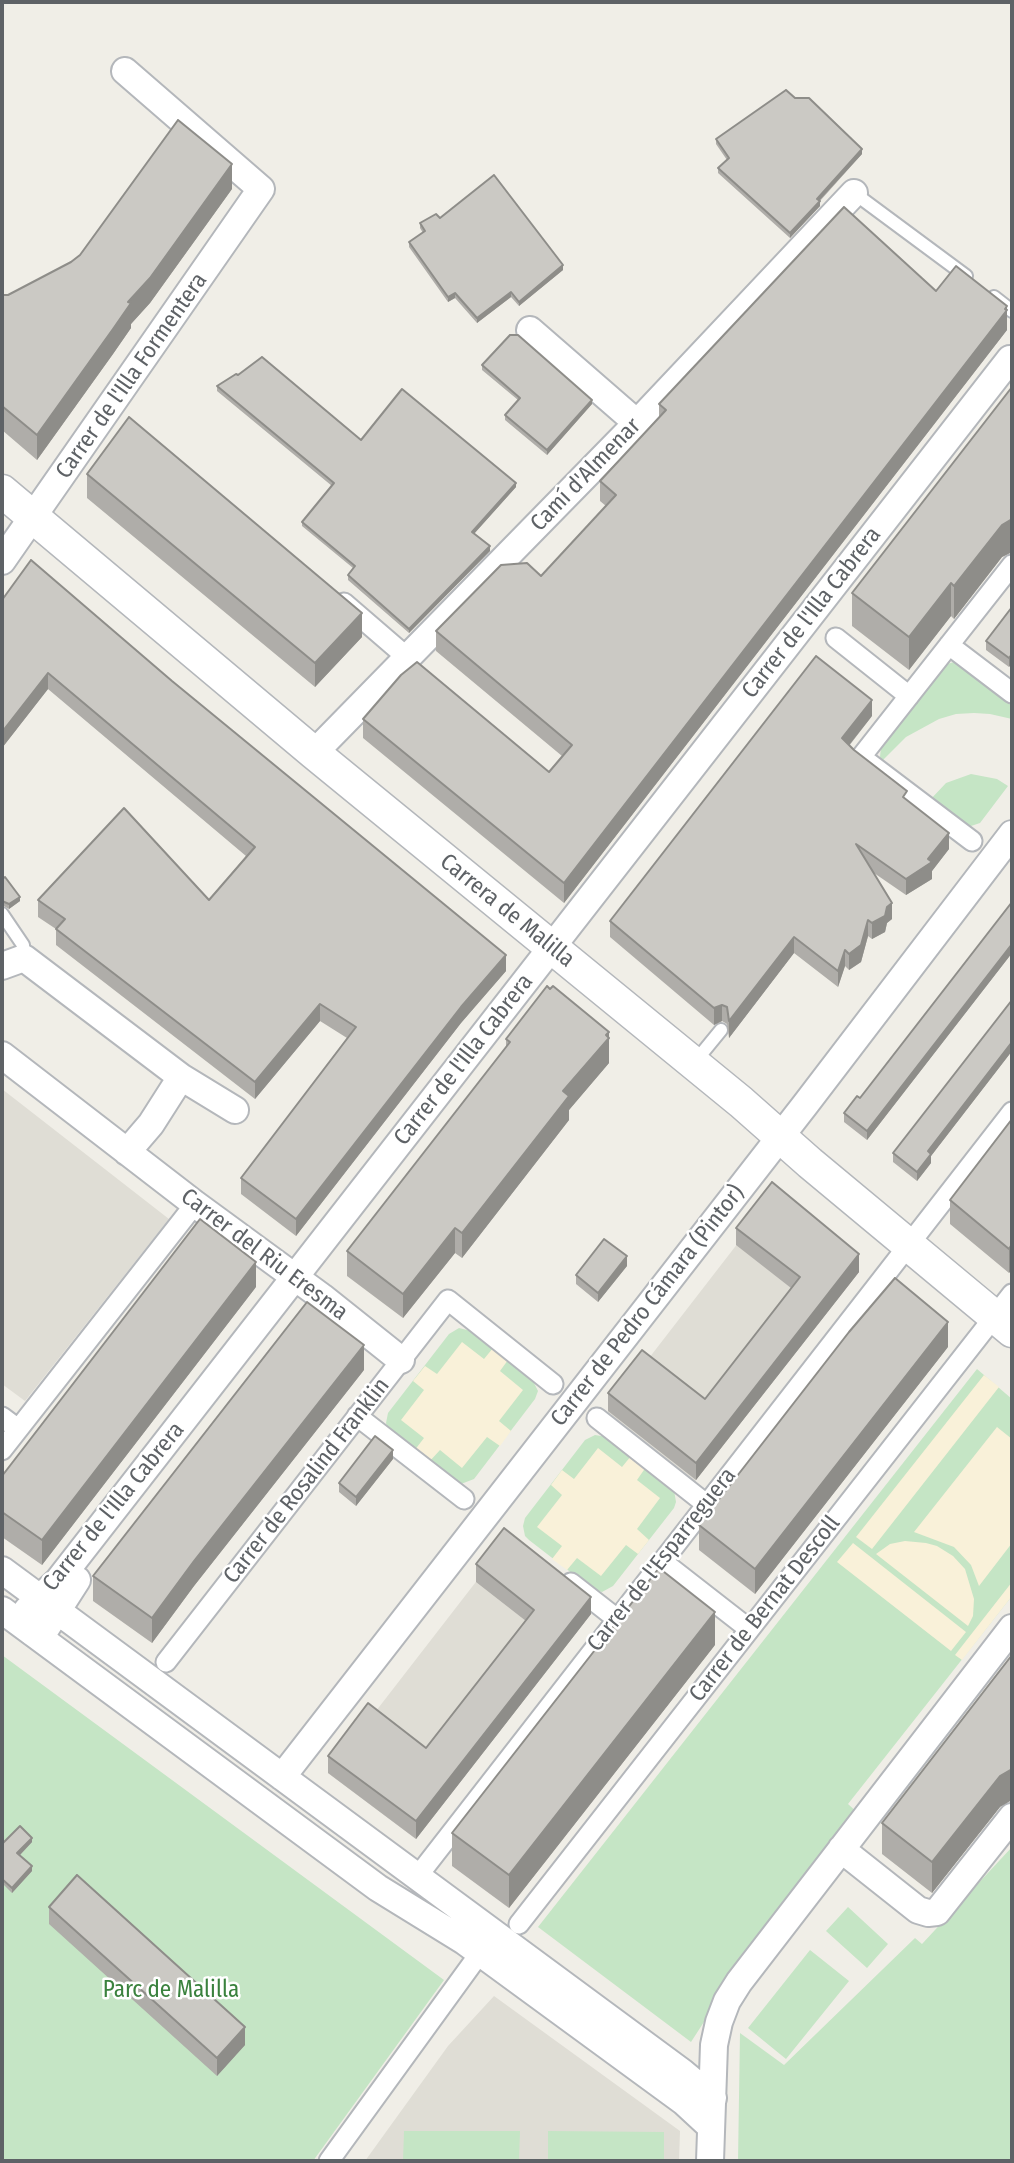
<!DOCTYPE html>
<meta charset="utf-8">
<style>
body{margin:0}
#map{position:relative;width:1014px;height:2163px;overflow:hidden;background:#f0eee7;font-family:"Fira Sans Condensed",sans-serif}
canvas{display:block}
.frame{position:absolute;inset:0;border:4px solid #5e6266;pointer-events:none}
</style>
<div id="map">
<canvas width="1014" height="2163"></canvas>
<div class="frame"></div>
</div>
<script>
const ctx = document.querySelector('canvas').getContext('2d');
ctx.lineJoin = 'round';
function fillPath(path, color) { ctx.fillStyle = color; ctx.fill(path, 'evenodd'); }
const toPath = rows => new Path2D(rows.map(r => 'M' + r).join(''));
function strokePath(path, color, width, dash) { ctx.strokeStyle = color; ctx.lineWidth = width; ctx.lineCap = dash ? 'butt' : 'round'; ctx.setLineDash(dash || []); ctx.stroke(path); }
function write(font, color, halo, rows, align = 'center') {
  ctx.font = font + ' "Fira Sans Condensed",sans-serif'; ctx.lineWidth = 5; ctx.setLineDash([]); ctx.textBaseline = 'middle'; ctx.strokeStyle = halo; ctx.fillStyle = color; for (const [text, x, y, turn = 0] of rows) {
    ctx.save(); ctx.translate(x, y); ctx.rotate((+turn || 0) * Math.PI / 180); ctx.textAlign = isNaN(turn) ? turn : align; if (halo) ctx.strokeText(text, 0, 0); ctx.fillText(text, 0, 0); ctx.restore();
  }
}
const education = toPath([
 [2,1089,169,1219,25,1401,2,1384],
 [772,1199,859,1272,693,1484,605,1415],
 [506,1543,593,1611,416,1839,328,1773],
 [494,1996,680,2131,679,2161,365,2161,448,2046]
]);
const green = toPath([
 [957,661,1012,702,1012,719,990,714,974,713,956,714,939,719,906,737,882,761,880,757,881,747,944,665],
 [971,774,997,779,1008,786,980,823,968,827,929,801,946,783],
 [459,1328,471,1331,532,1379,538,1391,535,1399,474,1479,461,1484,388,1429,386,1423,388,1413,449,1334],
 [977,1369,1012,1399,1012,1596,848,1804,859,1814,722,1994,691,2042,538,1927],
 [595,1435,607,1437,674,1490,676,1502,674,1508,613,1586,602,1592,591,1588,529,1540,525,1536,523,1526,525,1518,585,1440],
 [2,1655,444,1980,313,2161,2,2161],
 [1012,1847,1012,2161,738,2161,740,2033,784,2065,915,1938,922,1944],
 [848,1907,888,1944,867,1968,826,1931],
 [810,1950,849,1981,786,2059,748,2028],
 [404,2131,520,2131,519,2161,403,2161],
 [548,2131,664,2132,664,2161,548,2161]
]);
const sand = toPath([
 [462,1342,484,1359,493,1348,508,1360,500,1371,523,1390,499,1421,511,1431,500,1446,487,1437,462,1468,440,1450,429,1462,414,1451,424,1438,401,1420,424,1390,413,1381,425,1366,437,1374],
 [984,1375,999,1387,872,1549,856,1537],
 [997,1427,1012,1439,1012,1543,979,1586,971,1565,954,1547,914,1532],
 [598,1448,622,1467,631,1456,646,1467,637,1480,660,1498,637,1529,649,1540,638,1554,626,1545,601,1576,577,1558,567,1570,552,1559,562,1546,537,1527,562,1495,551,1485,562,1470,574,1479],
 [905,1541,926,1543,937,1546,953,1556,965,1569,974,1599,973,1616,968,1626,876,1554,890,1544],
 [853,1543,966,1632,951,1651,837,1562],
 [1012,1582,1012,1596,962,1660,955,1655]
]);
const service = toPath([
 [854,193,966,276],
 [994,297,1012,311],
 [2,914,23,945,24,958],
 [694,1063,721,1030]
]);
const pedestrian = toPath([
 [344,603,409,659],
 [836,638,909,696],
 [949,645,1012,693],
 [972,841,861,757,1012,565],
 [357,1416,464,1499],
 [2,1417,18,1429],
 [597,1418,706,1504],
 [2,1450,195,1204],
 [663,1562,749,1629],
 [571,1583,617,1619],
 [166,1662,448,1300,553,1384],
 [417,1877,1012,1112],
 [519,1924,1012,1294],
 [329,2161,480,1953]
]);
const minor = toPath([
 [530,330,637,423],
 [2,561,261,189,125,71],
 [314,753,637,423,854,193],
 [2,966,24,958,181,1077,151,1124,127,1152],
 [2,1055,195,1204,322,1297,401,1360],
 [181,1077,235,1110],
 [2,1570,682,2072,713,2098,696,2104,684,2102],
 [2,1610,378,1888,464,1941,684,2102,711,2127],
 [28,1629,24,1622,27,1610,58,1581,1010,359,1012,359],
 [33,1633,45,1630,77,1580],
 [282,1777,805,1105,1012,834],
 [841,1849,918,1910,928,1913,937,1912,1012,1817],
 [710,2161,714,2045,719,2022,727,2001,739,1982,1012,1628]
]);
const tertiary = toPath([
 [2,491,314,753,741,1102,810,1163,1012,1331]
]);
const wall = toPath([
 [795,98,862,154,820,201,820,206,790,238,718,173,718,168,727,160,716,144,716,139],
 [232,189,150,303,131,324,131,328,113,354,37,460,2,430,2,295,8,295],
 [440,218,563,270,519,306,511,297,477,323,455,298,448,302,409,247,409,242,423,233,420,228,420,223],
 [936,291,1007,306,1007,330,564,903,363,738,363,719,549,772,562,756,436,651,436,631,541,576,606,506,600,501,600,481,659,418,659,404],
 [482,365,592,404,547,455,505,420,505,415,518,400,482,370],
 [217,386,361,440,516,487,474,534,490,551,409,633,348,580,348,575,353,568,302,526,302,522,332,486,217,391],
 [1012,387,1012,552,1002,557,954,619,951,616,909,670,852,626,852,593],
 [87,474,362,637,315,687,87,498],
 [2,600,506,971,461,1023,296,1236,241,1194,241,1178,347,1038,320,1021,255,1099,56,945,56,929,38,917,38,900,209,900,246,856,48,689,2,748],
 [1012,607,1012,663,1009,667,986,650,986,641],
 [872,716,849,746,907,800,949,849,932,871,932,879,906,895,874,873,892,919,887,923,885,932,872,939,868,936,861,962,849,970,845,966,838,987,794,953,729,1038,727,1024,722,1021,714,1025,610,937,610,921],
 [2,879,20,901,9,909,2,905],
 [1012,902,1012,953,867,1140,844,1122,844,1113,860,1098],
 [550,989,609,1037,609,1063,569,1110,569,1120,462,1258,455,1253,403,1318,347,1276,347,1251,506,1047,506,1039],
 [1012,1000,1012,1051,931,1156,931,1163,917,1181,893,1162,893,1153],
 [1012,1119,1012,1269,1009,1273,950,1224,950,1200],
 [736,1228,859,1272,696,1480,608,1411,608,1393,705,1399,791,1288,736,1245],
 [627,1266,598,1302,576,1284,576,1275],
 [256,1287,42,1565,2,1537,2,1476],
 [948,1347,755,1594,699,1550,699,1525],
 [364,1370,194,1586,152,1643,93,1601,93,1576],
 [393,1459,356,1506,339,1492,339,1483],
 [476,1564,591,1614,416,1839,328,1773,328,1756,426,1748,526,1621,476,1582],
 [715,1645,509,1908,452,1866,452,1833],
 [1000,1807,932,1893,882,1854,882,1823],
 [32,1842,20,1855,32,1871,12,1893,2,1883,2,1844],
 [49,1907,245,2045,217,2076,49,1924]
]);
const shadedWall = toPath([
 [862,149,862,154,817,203,817,199],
 [232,164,232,189,150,303,131,324,131,328,113,354,37,460,37,435,128,302],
 [820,201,820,206,790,238,790,233],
 [563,265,563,270,519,306,519,302],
 [511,292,511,297,477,323,477,318],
 [455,293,455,298,448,302,448,297],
 [1007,306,1007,330,564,903,564,883],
 [592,400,592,404,547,455,547,450],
 [516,483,516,487,472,536,472,532],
 [1012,519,1012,552,1002,557,954,619,954,586,1002,525],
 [490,546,490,551,409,633,409,629],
 [951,583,951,616,909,670,909,637],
 [362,613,362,637,315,687,315,663],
 [1012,654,1012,663,1009,667,1009,658],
 [48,673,48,689,2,748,2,732],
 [872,700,872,716,842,754,842,738],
 [949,833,949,849,932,871,932,879,906,895,906,879,928,859],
 [20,897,20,901,9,909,9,904],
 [892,903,892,919,887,923,885,932,872,939,872,923,887,907],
 [868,920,868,936,861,962,849,970,849,954],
 [794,937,794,953,729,1038,729,1021],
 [1012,944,1012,953,867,1140,867,1131],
 [845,950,845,966,838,987,838,971],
 [506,955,506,971,461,1023,296,1236,296,1219,461,1007],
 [320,1004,320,1021,255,1099,255,1082],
 [722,1005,722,1021,714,1025,714,1008],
 [609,1032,609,1063,569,1110,569,1120,462,1258,462,1233,563,1091],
 [1012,1042,1012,1051,931,1156,931,1163,917,1181,917,1172,928,1151],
 [455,1228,455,1253,403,1318,403,1294],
 [1012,1244,1012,1269,1009,1273,1009,1249],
 [859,1254,859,1272,696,1480,696,1463],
 [627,1256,627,1266,598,1302,598,1293],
 [256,1262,256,1287,42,1565,42,1540],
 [948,1322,948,1347,755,1594,755,1569],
 [364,1345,364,1370,194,1586,152,1643,152,1618,194,1561],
 [393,1450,393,1459,356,1506,356,1497],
 [591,1597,591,1614,416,1839,416,1821],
 [715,1612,715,1645,509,1908,509,1875],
 [1012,1769,1012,1800,1000,1807,932,1893,932,1862,1000,1776],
 [32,1838,32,1842,17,1858,17,1853],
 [32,1866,32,1871,12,1893,12,1888],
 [245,2027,245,2045,217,2076,217,2058]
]);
const building = toPath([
 [786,90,795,98,809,98,862,149,817,199,820,201,790,233,718,168,729,158,716,139,786,90],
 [178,120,232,164,150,278,128,302,131,303,113,329,37,435,2,406,2,295,8,295,71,262,80,255,178,120],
 [494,175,563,265,519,302,511,292,477,318,455,293,448,297,409,242,425,231,420,223,436,214,440,218,494,175],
 [844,207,936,291,956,266,1007,306,1005,309,1007,310,564,883,363,719,401,675,417,662,549,772,572,745,436,631,501,565,527,563,541,576,616,495,600,481,666,410,659,404,844,207],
 [510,335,518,335,592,400,547,450,505,415,520,398,482,365,510,335],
 [262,357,361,440,402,389,516,483,472,532,490,546,409,629,348,575,355,566,302,522,334,483,217,386,236,374,238,375,262,357],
 [1012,387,1012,519,1002,525,954,586,951,583,909,637,852,593,1012,387],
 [129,417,362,613,315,663,87,474,129,417],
 [31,560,172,681,506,955,461,1007,296,1219,241,1178,356,1027,320,1004,255,1082,56,929,65,919,38,900,124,808,209,900,255,847,48,673,2,732,2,600,31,560],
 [1012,607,1012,654,1009,658,986,641,1012,607],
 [816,656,872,700,842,738,854,750,907,791,903,797,949,833,928,859,932,862,906,879,856,844,892,903,887,907,885,916,872,923,868,920,861,945,849,954,845,950,838,971,794,937,729,1021,727,1007,722,1005,714,1008,610,921,816,656],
 [5,877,20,897,9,904,2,901,2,879,5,877],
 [1012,902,1012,944,867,1131,844,1113,857,1096,860,1098,1012,902],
 [547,986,550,989,553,986,609,1032,606,1035,609,1038,563,1091,569,1096,462,1233,455,1228,403,1294,347,1251,510,1042,506,1039,547,986],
 [1012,1000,1012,1042,928,1151,931,1154,917,1172,893,1153,1012,1000],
 [1012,1119,1012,1244,1009,1249,950,1200,1012,1119],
 [772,1182,859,1254,696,1463,608,1393,642,1350,705,1399,800,1277,736,1228,772,1182],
 [200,1219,256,1262,42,1540,2,1512,2,1476,200,1219],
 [604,1239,627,1256,598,1293,576,1275,604,1239],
 [895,1278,948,1322,755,1569,699,1525,849,1332,895,1278],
 [307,1302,364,1345,194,1561,152,1618,93,1576,307,1302],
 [375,1436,393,1450,356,1497,339,1483,375,1436],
 [504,1528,591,1597,416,1821,328,1756,368,1703,426,1748,534,1610,476,1564,504,1528],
 [659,1568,715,1612,509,1875,452,1833,659,1568],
 [1012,1655,1012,1769,1000,1776,932,1862,882,1823,1012,1655],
 [20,1826,32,1838,17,1853,32,1866,12,1888,2,1879,2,1844,20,1826],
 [77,1875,245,2027,217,2058,49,1907,77,1875]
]);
const streetNames = [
 ["Carrer de l'Illa Formentera",132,376,-55],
 ["Camí d'Almenar",586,475,-46],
 ["Carrer de l'Illa Cabrera",812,613,-52],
 ["Carrera de Malilla",507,911,39],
 ["Carrer de l'Illa Cabrera",464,1060,-52],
 ["Carrer del Riu Eresma",264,1255,37],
 ["Carrer de Pedro Cámara (Pintor)",648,1306,-52],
 ["Carrer de Rosalind Franklin",307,1481,-52],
 ["Carrer de l'Illa Cabrera",114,1507,-51],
 ["Carrer de l'Esparreguera",662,1560,-52],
 ["Carrer de Bernat Descoll",765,1609,-52]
];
const parkNames = [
 ["Parc de Malilla",171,1991]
];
fillPath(education, '#dfddd5');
fillPath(green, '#c5e5c5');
fillPath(sand, '#f9f1d9');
strokePath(service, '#b4b7bb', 16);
strokePath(pedestrian, '#b4b7bb', 23);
strokePath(minor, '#b4b7bb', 30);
strokePath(tertiary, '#b4b7bb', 35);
strokePath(service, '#fff', 12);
strokePath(pedestrian, '#fff', 19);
strokePath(minor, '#fff', 26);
strokePath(tertiary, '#fff', 32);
fillPath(wall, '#afada9');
fillPath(shadedWall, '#8e8d89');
fillPath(building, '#cbc9c4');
strokePath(building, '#8e8d89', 2);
write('23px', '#5e6266', '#fff', streetNames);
write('23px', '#3a823e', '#fff', parkNames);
</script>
